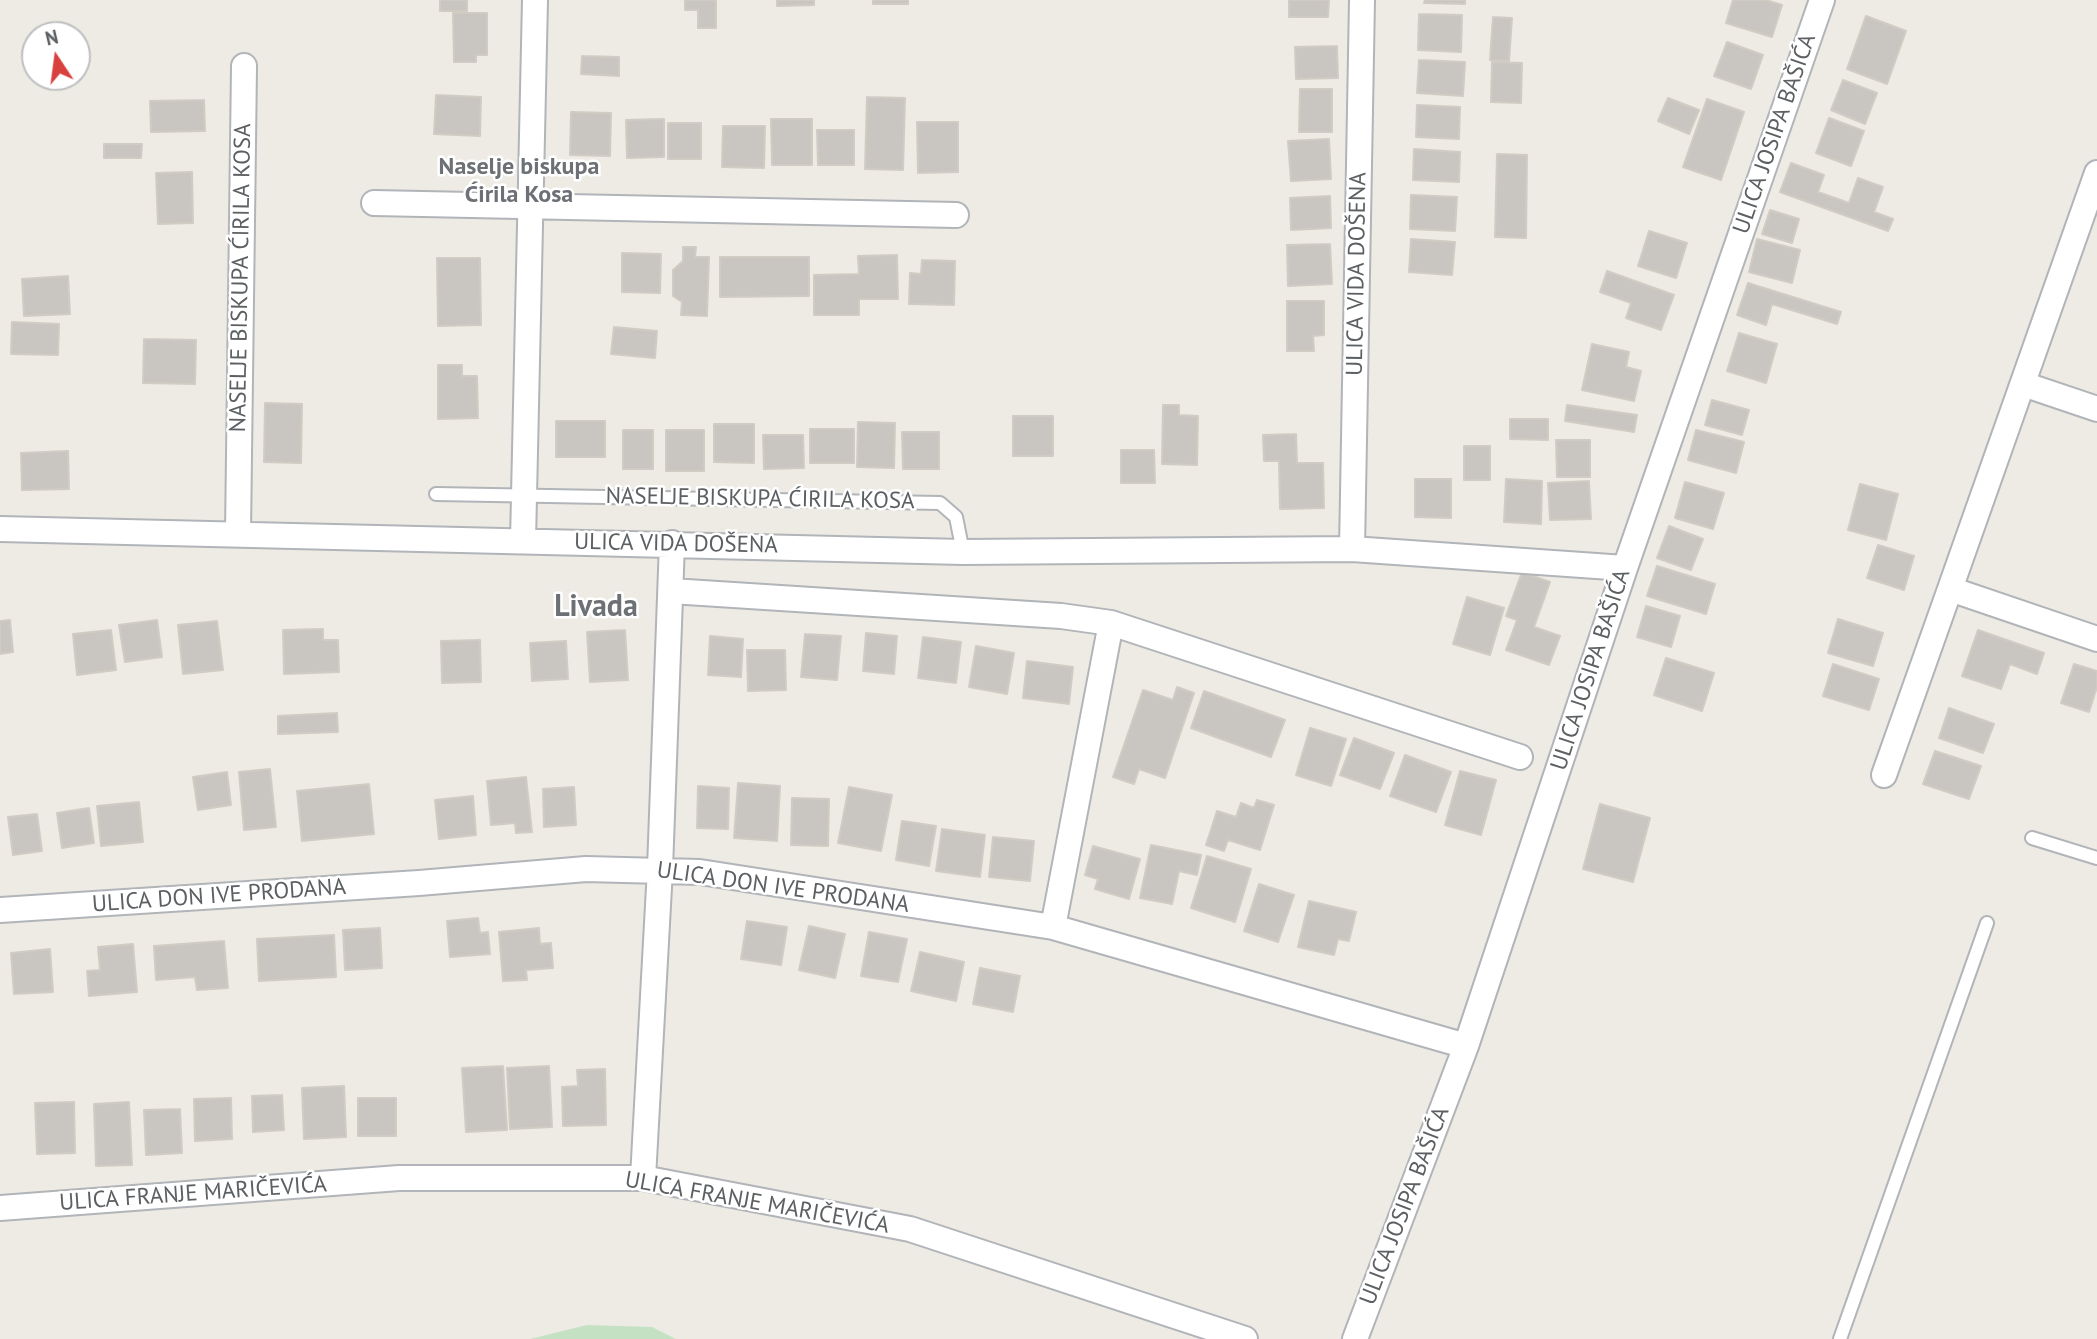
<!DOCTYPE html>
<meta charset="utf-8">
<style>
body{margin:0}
#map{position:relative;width:2097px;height:1339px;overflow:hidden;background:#edebe4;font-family:"PT Sans",sans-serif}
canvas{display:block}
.north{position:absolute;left:21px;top:21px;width:70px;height:70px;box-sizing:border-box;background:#fff;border:2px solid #bebfc1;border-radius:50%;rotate:347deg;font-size:19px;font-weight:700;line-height:28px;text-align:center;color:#5c6063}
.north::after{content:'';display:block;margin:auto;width:24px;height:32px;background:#d9413e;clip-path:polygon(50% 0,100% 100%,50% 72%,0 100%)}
</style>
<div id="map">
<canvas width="2097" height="1339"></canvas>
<div class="north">N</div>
</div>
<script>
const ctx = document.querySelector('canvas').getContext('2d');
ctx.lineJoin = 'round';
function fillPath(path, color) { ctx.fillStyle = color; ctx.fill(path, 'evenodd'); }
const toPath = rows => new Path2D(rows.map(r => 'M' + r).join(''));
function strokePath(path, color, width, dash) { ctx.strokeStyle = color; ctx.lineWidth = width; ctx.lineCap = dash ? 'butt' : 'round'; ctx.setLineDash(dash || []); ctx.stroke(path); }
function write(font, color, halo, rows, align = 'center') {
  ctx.font = font + ' "PT Sans",sans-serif'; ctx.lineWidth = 5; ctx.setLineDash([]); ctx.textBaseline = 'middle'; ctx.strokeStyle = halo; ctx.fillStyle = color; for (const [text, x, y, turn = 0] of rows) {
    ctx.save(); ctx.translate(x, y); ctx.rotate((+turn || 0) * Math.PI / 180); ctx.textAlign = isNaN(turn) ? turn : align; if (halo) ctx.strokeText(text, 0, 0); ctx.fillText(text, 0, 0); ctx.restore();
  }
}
const green = toPath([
 [587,1325,652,1327,676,1339,530,1339]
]);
const building = toPath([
 [440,0,467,0,467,11,440,11,440,0],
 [685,0,716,0,716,28,698,28,698,10,685,10,685,0],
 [777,0,814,0,814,5,777,6,777,0],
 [873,0,908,0,908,4,873,4,873,0],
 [1289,0,1329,0,1328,17,1289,17,1289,0],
 [1425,0,1465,0,1465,4,1424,3,1425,0],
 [1733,0,1766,0,1782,5,1772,37,1726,23,1733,0],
 [453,13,487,13,487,55,476,55,476,62,454,62,453,13],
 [1419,14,1462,15,1461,52,1418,50,1419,14],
 [1866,16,1906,31,1887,84,1847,69,1866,16],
 [1493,17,1512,18,1509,61,1490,60,1493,17],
 [1727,42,1763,55,1751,89,1714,76,1727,42],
 [1337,46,1338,78,1296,79,1295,47,1337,46],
 [582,56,619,57,619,76,581,74,582,56],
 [1419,60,1465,62,1463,96,1417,93,1419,60],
 [1492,62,1522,63,1521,103,1491,102,1492,62],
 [1843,80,1877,93,1865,124,1831,110,1843,80],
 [1300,89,1332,89,1332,132,1299,132,1300,89],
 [436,95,481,97,480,136,434,134,436,95],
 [867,97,905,98,903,170,865,169,867,97],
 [1668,98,1699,110,1689,134,1658,121,1668,98],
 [1707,99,1744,112,1721,180,1683,167,1707,99],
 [204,100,205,131,151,132,150,101,204,100],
 [1417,105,1460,107,1459,139,1416,137,1417,105],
 [571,112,611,113,610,156,570,155,571,112],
 [1829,118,1864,131,1851,166,1816,153,1829,118],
 [664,119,664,157,627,158,626,120,664,119],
 [771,119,812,119,812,165,772,165,771,119],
 [917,122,958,122,958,172,918,173,917,122],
 [668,123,701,123,701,159,668,159,668,123],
 [723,126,765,126,764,168,722,167,723,126],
 [817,130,854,130,854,165,818,165,817,130],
 [1329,139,1331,179,1291,181,1288,141,1329,139],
 [104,144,142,144,141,158,104,158,104,144],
 [1414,149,1460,152,1459,182,1413,180,1414,149],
 [1497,154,1527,155,1526,238,1495,237,1497,154],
 [1791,163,1824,175,1818,192,1849,203,1858,178,1883,187,1874,212,1893,219,1888,231,1780,192,1791,163],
 [192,172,193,223,158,224,156,173,192,172],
 [1411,195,1457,197,1455,231,1410,229,1411,195],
 [1330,196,1331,228,1291,230,1290,198,1330,196],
 [1770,210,1799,219,1792,243,1762,234,1770,210],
 [1649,231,1687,243,1676,278,1638,266,1649,231],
 [1411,239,1455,242,1452,275,1409,272,1411,239],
 [1757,239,1800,250,1792,283,1749,272,1757,239],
 [1330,244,1332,284,1288,286,1287,245,1330,244],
 [683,247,696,247,695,257,709,257,707,316,681,315,682,302,673,296,673,270,683,261,683,247],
 [622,253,661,254,660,293,622,292,622,253],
 [897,255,898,299,859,299,859,315,814,315,814,275,859,274,858,256,897,255],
 [720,257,809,257,809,296,720,297,720,257],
 [437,258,480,258,481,325,438,326,437,258],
 [922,260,955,261,954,305,909,304,910,273,921,274,922,260],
 [1607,271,1674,295,1661,330,1626,318,1631,303,1600,292,1607,271],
 [68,276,70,314,24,316,22,279,68,276],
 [1748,283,1841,312,1837,324,1772,304,1766,325,1737,315,1748,283],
 [1287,301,1324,301,1324,335,1313,336,1314,351,1287,351,1287,301],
 [12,322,59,324,58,355,11,354,12,322],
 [614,327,657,331,655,358,611,354,614,327],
 [1739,333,1777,344,1766,383,1727,371,1739,333],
 [144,339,196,340,195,384,143,383,144,339],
 [1592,344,1629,352,1626,367,1641,371,1634,401,1582,390,1592,344],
 [438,365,462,365,462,376,477,376,478,418,438,419,438,365],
 [1712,400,1749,410,1742,435,1705,425,1712,400],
 [265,403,302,404,301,463,264,462,265,403],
 [1163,405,1179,405,1179,415,1198,416,1197,465,1162,464,1163,405],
 [1567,405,1637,415,1634,432,1565,421,1567,405],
 [1013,416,1053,416,1053,456,1013,456,1013,416],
 [1510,419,1548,419,1548,440,1510,439,1510,419],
 [556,421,605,421,605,457,556,457,556,421],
 [858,422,895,423,894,468,857,467,858,422],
 [714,424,754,424,754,463,714,462,714,424],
 [810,429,854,429,854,463,810,463,810,429],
 [623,430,653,430,653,469,623,469,623,430],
 [666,430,704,430,704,471,666,471,666,430],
 [1696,430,1744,442,1736,473,1688,460,1696,430],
 [902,432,939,432,939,469,903,469,902,432],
 [1296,434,1297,463,1323,463,1324,508,1280,509,1279,461,1264,461,1263,435,1296,434],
 [763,435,803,435,804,468,764,469,763,435],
 [1556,440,1590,440,1590,477,1557,477,1556,440],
 [1464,446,1490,446,1490,480,1464,480,1464,446],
 [1121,450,1154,450,1155,483,1121,483,1121,450],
 [68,451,69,489,22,490,21,453,68,451],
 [1415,479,1451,479,1451,518,1415,517,1415,479],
 [1506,479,1542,481,1541,524,1504,522,1506,479],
 [1589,481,1591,519,1550,520,1548,483,1589,481],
 [1685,482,1724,493,1713,529,1675,518,1685,482],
 [1860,484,1898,494,1886,540,1848,530,1860,484],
 [1669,526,1703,539,1691,570,1657,558,1669,526],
 [1878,545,1914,556,1904,590,1867,578,1878,545],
 [1657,566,1715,584,1706,614,1647,596,1657,566],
 [1522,572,1550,582,1534,627,1560,636,1549,665,1506,650,1517,620,1506,616,1522,572],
 [1467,597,1504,608,1490,655,1453,644,1467,597],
 [1646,606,1680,616,1671,647,1637,637,1646,606],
 [1838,619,1883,633,1873,666,1828,653,1838,619],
 [10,620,13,652,0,654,0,621,10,620],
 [157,620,162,657,125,662,119,625,157,620],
 [217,621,223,670,183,674,178,625,217,621],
 [323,629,323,640,338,640,339,672,284,674,283,630,323,629],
 [111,630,116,670,77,675,73,634,111,630],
 [625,630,628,680,590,682,587,632,625,630],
 [1978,630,2044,653,2037,674,2010,664,2001,689,1962,676,1978,630],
 [866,633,897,636,894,674,863,671,866,633],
 [805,634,841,636,837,680,801,677,805,634],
 [710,636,743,639,741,677,708,675,710,636],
 [923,637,961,642,956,683,918,678,923,637],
 [480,640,481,682,442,683,441,641,480,640],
 [566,641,568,679,532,681,530,643,566,641],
 [976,646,1014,653,1007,694,969,687,976,646],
 [747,650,785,650,786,690,748,691,747,650],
 [1666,658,1714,673,1702,711,1654,695,1666,658],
 [1027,661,1073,667,1069,704,1023,698,1027,661],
 [1833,664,1879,679,1869,710,1823,696,1833,664],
 [2074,664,2097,671,2097,687,2089,712,2061,703,2074,664],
 [1177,687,1194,693,1165,778,1139,769,1134,784,1113,777,1143,690,1173,700,1177,687],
 [1204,691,1285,720,1271,757,1191,728,1204,691],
 [1949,708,1994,724,1983,753,1939,738,1949,708],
 [337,713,338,732,278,734,278,716,337,713],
 [1310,728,1346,739,1331,786,1296,775,1310,728],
 [1354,738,1394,753,1380,789,1340,775,1354,738],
 [1935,751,1981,766,1969,799,1923,784,1935,751],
 [1405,755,1451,772,1436,812,1390,796,1405,755],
 [270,769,276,827,244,830,239,772,270,769],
 [1460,771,1496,780,1481,835,1445,825,1460,771],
 [227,772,231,805,198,810,193,777,227,772],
 [526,777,532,832,516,833,515,823,491,825,487,781,526,777],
 [738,783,780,786,777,841,734,838,738,783],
 [369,784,374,834,302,841,297,791,369,784],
 [698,786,729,788,728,829,697,828,698,786],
 [574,787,576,825,544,827,543,789,574,787],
 [849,787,892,795,881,851,838,843,849,787],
 [473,796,476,835,439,839,435,800,473,796],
 [792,798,829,799,828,846,791,845,792,798],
 [1257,800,1274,805,1260,850,1228,840,1224,851,1206,845,1217,811,1236,817,1241,803,1254,808,1257,800],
 [139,802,143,842,101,846,97,806,139,802],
 [1600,804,1650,818,1633,882,1583,869,1600,804],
 [89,808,94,843,62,848,57,813,89,808],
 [37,814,42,851,13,855,8,817,37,814],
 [902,821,936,826,929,866,896,860,902,821],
 [942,829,985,835,980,877,936,871,942,829],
 [993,837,1034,841,1030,881,989,877,993,837],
 [1151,845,1201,855,1197,875,1179,871,1172,904,1140,898,1151,845],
 [1093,846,1140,859,1129,899,1095,889,1098,879,1085,875,1093,846],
 [1207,856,1251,869,1235,922,1191,908,1207,856],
 [1259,884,1294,895,1278,942,1244,931,1259,884],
 [1309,901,1356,912,1349,941,1338,939,1334,955,1298,947,1309,901],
 [478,918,480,933,488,932,490,954,450,957,447,921,478,918],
 [747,921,787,927,781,965,741,959,747,921],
 [809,926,845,934,835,978,799,970,809,926],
 [380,928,382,968,345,970,343,930,380,928],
 [539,928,540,944,551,943,553,968,526,970,527,980,503,981,499,932,539,928],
 [869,932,907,939,898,982,861,976,869,932],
 [334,935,336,977,259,981,257,939,334,935],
 [224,941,228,988,197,990,195,977,156,980,154,946,224,941],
 [133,944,137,992,89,996,87,971,100,970,98,947,133,944],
 [50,949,53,992,14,994,11,953,50,949],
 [920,952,964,962,956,1001,911,991,920,952],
 [980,968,1020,976,1013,1012,973,1004,980,968],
 [503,1066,507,1130,466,1132,462,1068,503,1066],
 [549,1066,552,1127,510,1129,507,1068,549,1066],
 [605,1069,606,1125,563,1126,562,1087,578,1086,577,1070,605,1069],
 [344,1086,346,1137,304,1139,302,1088,344,1086],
 [282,1095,284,1130,253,1132,252,1096,282,1095],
 [231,1098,232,1139,195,1141,194,1099,231,1098],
 [358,1098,396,1098,396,1136,358,1136,358,1098],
 [74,1102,75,1153,37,1154,35,1103,74,1102],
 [129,1102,132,1165,96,1166,94,1104,129,1102],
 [180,1109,182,1153,146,1155,144,1110,180,1109]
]);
const lane = toPath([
 [436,494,940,503,956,517,963,552],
 [2032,838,2097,858],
 [1840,1339,1987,923]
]);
const street = toPath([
 [374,203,956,215],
 [2023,384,2097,409],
 [0,529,963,552,1352,549,1625,568],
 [238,533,244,66],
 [523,541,535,0],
 [1352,549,1362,0],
 [1950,589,2097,173],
 [671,591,1061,616,1111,623,1520,757],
 [1884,775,1950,589,2097,639],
 [0,910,419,883,586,869,700,872,1053,927,1466,1046],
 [1053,927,1111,623],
 [643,1178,660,869,672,543],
 [0,1208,399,1178,643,1178,910,1229,1245,1339],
 [1355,1339,1466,1046,1625,568,1822,0]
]);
const streetNames = [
 ["ULICA JOSIPA BAŠIĆA",1775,134,-71],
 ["ULICA VIDA DOŠENA",1357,274,-89],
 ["NASELJE BISKUPA ĆIRILA KOSA",241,278,-89],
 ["NASELJE BISKUPA ĆIRILA KOSA",760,499,1],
 ["ULICA VIDA DOŠENA",676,544,1],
 ["ULICA JOSIPA BAŠIĆA",1591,670,-72],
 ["ULICA DON IVE PRODANA",783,888,8],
 ["ULICA DON IVE PRODANA",219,896,-4],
 ["ULICA FRANJE MARIČEVIĆA",193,1194,-4],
 ["ULICA FRANJE MARIČEVIĆA",757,1203,10],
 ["ULICA JOSIPA BAŠIĆA",1405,1206,-69]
];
const neighbourhoodNames = [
 ["Naselje biskupa",519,167],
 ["Ćirila Kosa",519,195]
];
const districtNames = [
 ["Livada",596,607]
];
fillPath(green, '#c4e2c3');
fillPath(building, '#c9c5c0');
strokePath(building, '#d1ccc3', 2);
strokePath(lane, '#b1b4b8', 16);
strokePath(street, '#b1b4b8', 28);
strokePath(lane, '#fff', 12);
strokePath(street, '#fff', 24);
write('23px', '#5c6063', '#fff', streetNames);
write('bold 24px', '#6d7175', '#fff', neighbourhoodNames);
write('bold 30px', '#6d7175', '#fff', districtNames);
</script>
